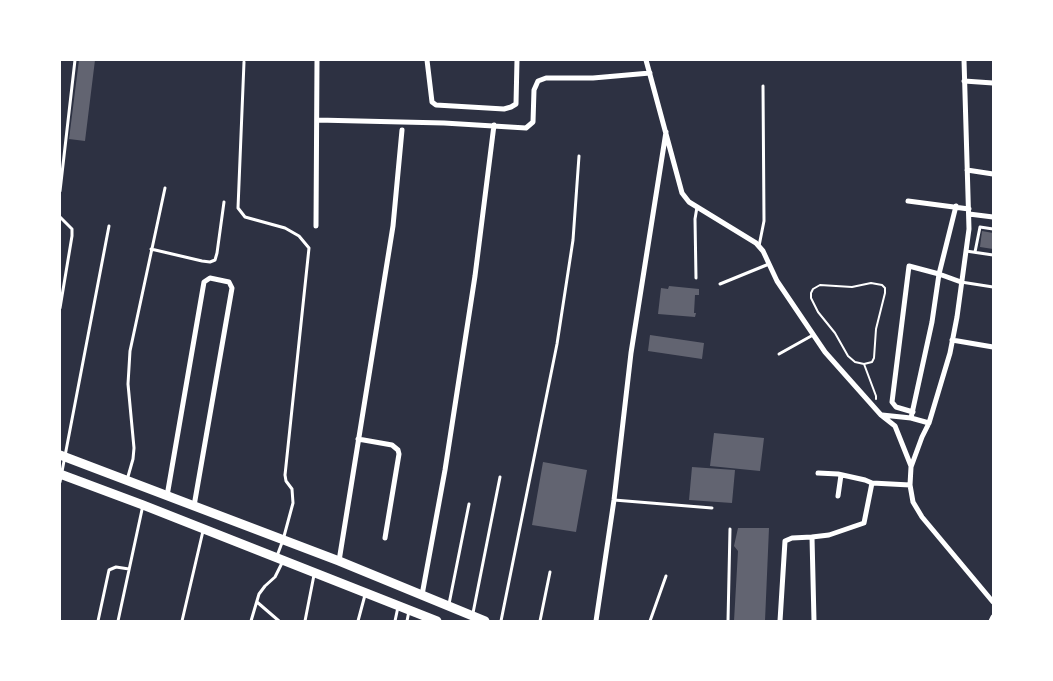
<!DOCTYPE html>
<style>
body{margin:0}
#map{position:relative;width:1053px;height:681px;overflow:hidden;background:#2d3142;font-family:Cabin,sans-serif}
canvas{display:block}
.frame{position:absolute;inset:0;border:61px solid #fff;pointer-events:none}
</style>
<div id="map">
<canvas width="1053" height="681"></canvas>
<div class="frame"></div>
</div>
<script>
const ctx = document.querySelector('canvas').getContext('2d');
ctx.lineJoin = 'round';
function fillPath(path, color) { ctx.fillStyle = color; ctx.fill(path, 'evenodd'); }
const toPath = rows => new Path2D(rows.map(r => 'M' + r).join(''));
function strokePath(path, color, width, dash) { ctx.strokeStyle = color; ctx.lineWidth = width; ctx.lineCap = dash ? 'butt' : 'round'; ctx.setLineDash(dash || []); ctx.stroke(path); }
const building = toPath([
 [79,60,95,60,85,141,69,139],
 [982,231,993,233,993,249,980,247],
 [669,286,699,289,699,295,695,295,694,313,696,313,695,317,658,314,661,288,668,289],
 [650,335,704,343,702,359,648,351],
 [714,433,764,438,760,471,710,466],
 [543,462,587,470,576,532,532,525],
 [692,467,735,470,732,503,689,500],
 [738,528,769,528,765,621,734,621,738,551,734,546]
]);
const path = toPath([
 [871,283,882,285,885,288,885,293,876,329,874,358,872,362,864,364,855,362,848,356,835,333,818,312,811,298,811,293,813,289,820,285,852,287,871,283],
 [864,364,876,396,876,399]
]);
const service = toPath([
 [244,62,238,208,245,217,285,228,299,236,309,248,285,475,286,481,292,489,293,503,283,540,277,556],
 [60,191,75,60],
 [60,217,72,229,72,236,60,308],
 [759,246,764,221,763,86],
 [151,249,202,261,210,262,215,260,217,253,224,202],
 [966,251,993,255],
 [975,252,980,227,993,229],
 [696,278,695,219,697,207],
 [961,282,993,287],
 [720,284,769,264],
 [779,354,813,335],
 [127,480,133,459,134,448,128,384,130,351,165,188],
 [60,482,109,226],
 [614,500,712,508],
 [257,602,279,621],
 [449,604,469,504],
 [473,613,500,477],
 [98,621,109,570,116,567,129,569],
 [118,621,143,505],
 [182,621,203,531],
 [251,621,259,594,265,586,275,577,283,561],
 [305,621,314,575],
 [358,621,365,595],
 [395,621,398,607],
 [407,621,409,611],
 [501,621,557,344,573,240,579,156],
 [540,621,550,572],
 [650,621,666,576],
 [728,621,730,529]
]);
const minor = toPath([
 [427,60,432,102,436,105,504,109,511,107,516,104,517,60],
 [646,60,682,193,689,202,756,243,763,251,777,281,825,352,881,415,895,426,911,466],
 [964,60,969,229,957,317,950,353,929,423,922,437,911,467,910,485,913,502,922,517,993,602],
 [964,81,993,83],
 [317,120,444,123,526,128,533,122,534,90,538,81,546,78,593,78,650,73],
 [967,170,993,174],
 [908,201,969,209],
 [969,214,993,217],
 [316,226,317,60],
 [952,340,993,347],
 [913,412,896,407,892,402,909,266,939,274,961,282],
 [882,415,911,418,929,423],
 [911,418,932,322,939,274,956,206],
 [358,439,392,445,398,450,399,454,385,538],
 [818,473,838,474,865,480,872,483],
 [167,496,204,282,210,278,229,282,232,288,194,506],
 [838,496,841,475],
 [339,561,393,226,402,130],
 [422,595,445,470,475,276,494,125],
 [596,621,614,500,631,353,666,132],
 [780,621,785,541,792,538,812,537],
 [814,621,812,537,829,535,864,523,872,483,910,485],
 [991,621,993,617]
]);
const primary = toPath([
 [60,455,339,561,485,621],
 [60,474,143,505,437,621]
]);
fillPath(building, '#626471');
strokePath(path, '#fff', 2);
strokePath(service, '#fff', 3);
strokePath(minor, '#fff', 5);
strokePath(primary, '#fff', 9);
</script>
